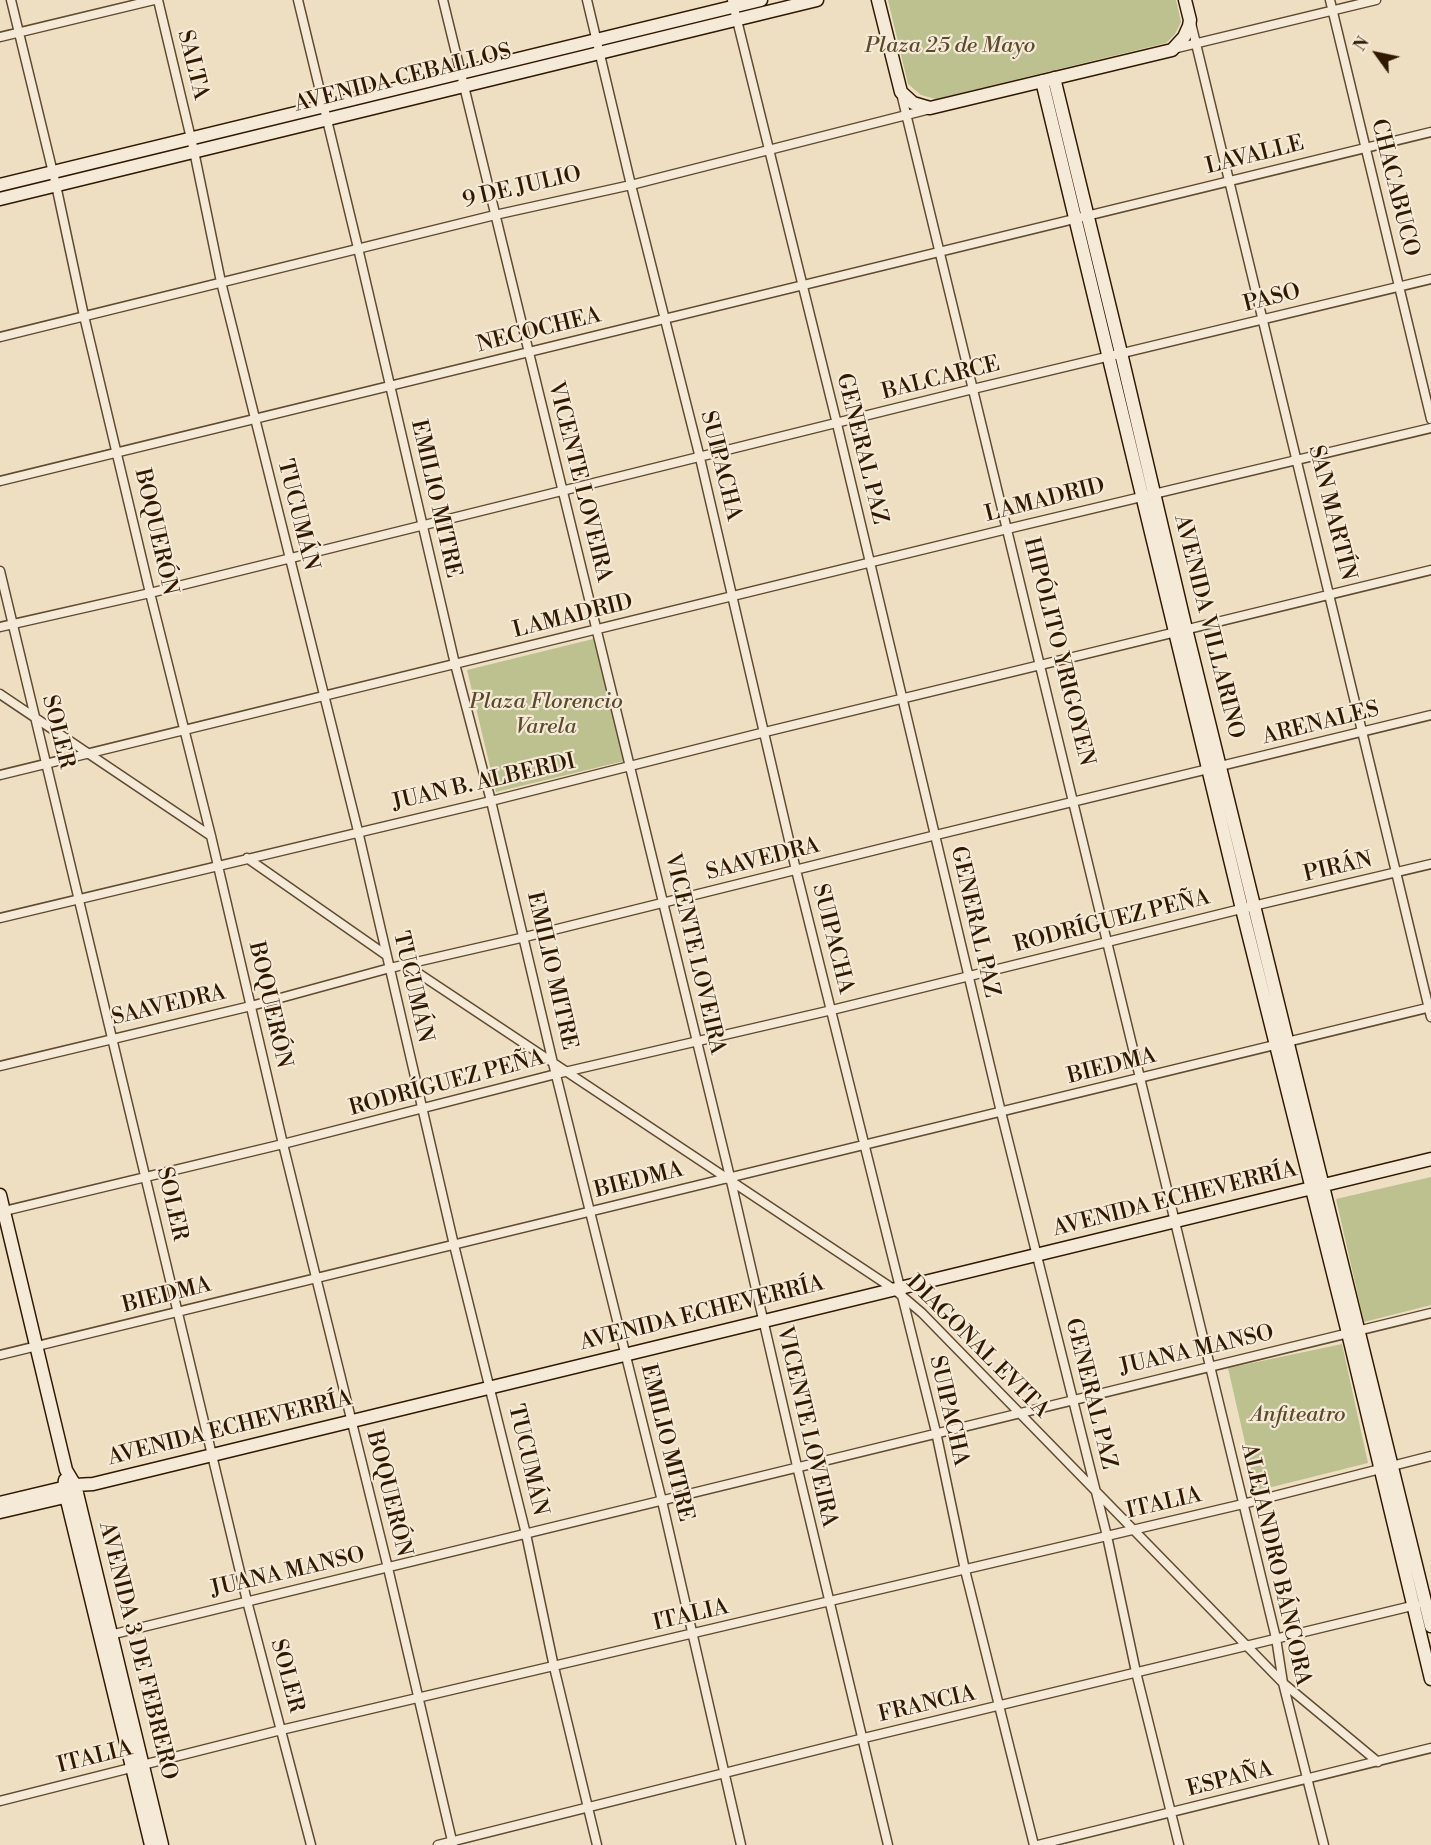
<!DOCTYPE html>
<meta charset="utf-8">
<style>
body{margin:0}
#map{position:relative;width:1431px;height:1845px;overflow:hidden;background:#eedfc2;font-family:"Libre Bodoni",serif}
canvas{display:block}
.north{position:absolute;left:1347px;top:24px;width:60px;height:60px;-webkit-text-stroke:4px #f4ead7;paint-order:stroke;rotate:303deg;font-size:16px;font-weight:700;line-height:24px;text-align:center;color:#311900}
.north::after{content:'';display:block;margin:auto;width:21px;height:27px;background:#311900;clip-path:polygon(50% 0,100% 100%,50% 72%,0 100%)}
</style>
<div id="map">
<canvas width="1431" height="1845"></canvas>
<div class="north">N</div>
</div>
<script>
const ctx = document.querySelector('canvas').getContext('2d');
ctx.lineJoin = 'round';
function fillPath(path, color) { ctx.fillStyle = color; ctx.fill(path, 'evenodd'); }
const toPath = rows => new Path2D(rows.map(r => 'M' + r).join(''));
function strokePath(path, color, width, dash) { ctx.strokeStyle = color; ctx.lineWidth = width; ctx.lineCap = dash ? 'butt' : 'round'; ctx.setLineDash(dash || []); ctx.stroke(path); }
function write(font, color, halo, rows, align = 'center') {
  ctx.font = font + ' "Libre Bodoni",serif'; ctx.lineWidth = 4.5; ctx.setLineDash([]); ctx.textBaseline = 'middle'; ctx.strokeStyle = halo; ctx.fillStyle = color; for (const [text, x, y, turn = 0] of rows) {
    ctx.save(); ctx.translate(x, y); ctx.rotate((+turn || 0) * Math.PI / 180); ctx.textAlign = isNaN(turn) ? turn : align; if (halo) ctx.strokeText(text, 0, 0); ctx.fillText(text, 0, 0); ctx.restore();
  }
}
const green = toPath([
 [888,0,1176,0,1181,22,1175,34,1166,43,936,99,921,95,908,84],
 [597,638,624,761,496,792,467,670],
 [1431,1177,1431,1305,1364,1322,1336,1199],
 [1342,1344,1368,1463,1256,1491,1228,1368]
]);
const street = toPath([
 [11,0,56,185,84,316,150,593,211,836,283,1144,388,1568,453,1845],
 [158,0,194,151,221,282,358,831,454,1245,526,1534,554,1667,597,1845],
 [298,0,358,248,455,664,491,801,553,1063,662,1501,741,1845],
 [443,0,731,1181,797,1466,888,1845],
 [587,0,631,185,700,458,796,870,936,1432,965,1570,1034,1845],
 [732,0,837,424,1001,1112,1107,1536,1136,1672,1179,1845],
 [1330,0,1431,419],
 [1191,23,1431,1017],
 [0,37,154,0],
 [1173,49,1376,0],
 [901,93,1276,1638,1283,1683,1324,1845],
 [0,337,495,215,631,185,930,109],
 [0,481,1431,132],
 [0,571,247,1601,311,1845],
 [0,627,150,593,973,389,1431,279],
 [0,694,211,836],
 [0,775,1007,529,1431,428],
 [247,858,386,955],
 [0,918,491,801,765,732,1431,570],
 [406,965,895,1290,922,1313,1283,1683,1378,1762],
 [0,1066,251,1006,390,968,525,937,936,835,1431,715],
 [0,1212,283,1144,556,1074,832,1010,1253,906,1431,864],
 [0,1355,1431,1007],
 [106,1636,1431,1313],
 [0,1801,281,1730,1243,1504,1431,1456],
 [438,1845,864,1738,1416,1605],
 [1038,1845,1431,1748]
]);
const secondary = toPath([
 [878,0,901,92,913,103,930,108,1172,50,1184,37,1189,26,1190,20,1185,0],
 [1054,78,1121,353,1186,629,1431,1626],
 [1042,81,1242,909,1348,1333,1431,1679],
 [0,185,761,0],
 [0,199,817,0],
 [0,1195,66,1470,75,1485,162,1845],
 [65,1480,64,1488,151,1845],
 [0,1503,75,1485,93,1484,1431,1159],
 [0,1512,73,1495]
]);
const parkNames = [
 ["Plaza 25 de Mayo",950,47],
 ["Plaza Florencio",546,703],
 ["Varela",546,728],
 ["Anfiteatro",1298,1416]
];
const streetNames = [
 ["SALTA",192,65,76],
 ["AVENIDA CEBALLOS",403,79,-14],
 ["LAVALLE",1255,156,-14],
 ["9 DE JULIO",522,188,-13],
 ["CHACABUCO",1394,188,76],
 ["PASO",1272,299,-14],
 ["NECOCHEA",539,331,-14],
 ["BALCARCE",941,379,-14],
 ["GENERAL PAZ",861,449,76],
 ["SUIPACHA",720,466,76],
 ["VICENTE LOVEIRA",579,482,76],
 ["EMILIO MITRE",435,499,77],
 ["LAMADRID",1045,501,-14],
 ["SAN MARTÍN",1331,513,76],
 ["TUCUMÁN",297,515,76],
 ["BOQUERÓN",155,532,77],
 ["LAMADRID",573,617,-14],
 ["AVENIDA VILLARINO",1208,627,76],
 ["HIPÓLITO YRIGOYEN",1058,652,76],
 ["ARENALES",1321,724,-14],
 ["SOLER",57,732,76],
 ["JUAN B. ALBERDI",484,783,-13],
 ["SAAVEDRA",763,860,-14],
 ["PIRÁN",1338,868,-13],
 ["GENERAL PAZ",974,922,77],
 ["RODRÍGUEZ PEÑA",1112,922,-14],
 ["SUIPACHA",832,939,76],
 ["VICENTE LOVEIRA",694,954,77],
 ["EMILIO MITRE",551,971,77],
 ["TUCUMÁN",412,987,77],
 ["BOQUERÓN",269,1005,77],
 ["SAAVEDRA",169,1006,-13],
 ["BIEDMA",1112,1067,-14],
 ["RODRÍGUEZ PEÑA",447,1084,-15],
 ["BIEDMA",639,1181,-14],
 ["AVENIDA ECHEVERRÍA",1175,1200,-14],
 ["SOLER",171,1204,77],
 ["BIEDMA",167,1296,-14],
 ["AVENIDA ECHEVERRÍA",702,1314,-14],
 ["DIAGONAL EVITA",977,1347,45],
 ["JUANA MANSO",1197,1351,-13],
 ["GENERAL PAZ",1090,1394,76],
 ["SUIPACHA",948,1411,77],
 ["VICENTE LOVEIRA",806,1427,77],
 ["AVENIDA ECHEVERRÍA",230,1429,-14],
 ["EMILIO MITRE",666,1443,76],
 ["TUCUMÁN",527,1460,77],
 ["BOQUERÓN",388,1494,76],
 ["ITALIA",1164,1504,-13],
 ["ALEJANDRO BÁNCORA",1275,1565,77],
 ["JUANA MANSO",288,1573,-13],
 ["ITALIA",691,1616,-13],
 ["AVENIDA 3 DE FEBRERO",137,1651,76],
 ["SOLER",286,1676,75],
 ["FRANCIA",927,1705,-13],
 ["ITALIA",95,1758,-14],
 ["ESPAÑA",1230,1780,-14]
];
fillPath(green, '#bdc190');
strokePath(street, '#604a30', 11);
strokePath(secondary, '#311900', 15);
strokePath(street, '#f4ead7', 8);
strokePath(secondary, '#f4ead7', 12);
write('italic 22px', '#5b4b2b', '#f4ead7', parkNames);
write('22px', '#311900', '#f4ead7', streetNames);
</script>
